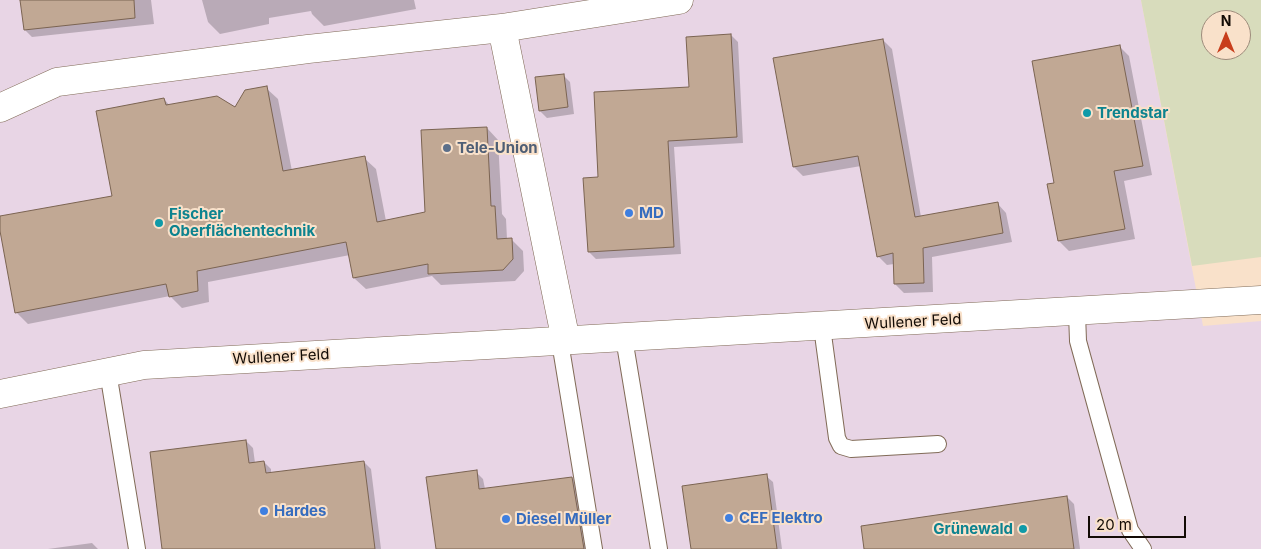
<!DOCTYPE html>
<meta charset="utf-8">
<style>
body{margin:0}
#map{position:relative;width:1261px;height:549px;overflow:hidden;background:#f9e1ca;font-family:Inter,sans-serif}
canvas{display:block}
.north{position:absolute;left:1201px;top:10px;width:50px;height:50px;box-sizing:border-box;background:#f9e1ca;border:1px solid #9d8b7b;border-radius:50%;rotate:0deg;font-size:14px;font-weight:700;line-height:20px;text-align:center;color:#130b05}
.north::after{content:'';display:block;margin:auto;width:18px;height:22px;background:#c83e1c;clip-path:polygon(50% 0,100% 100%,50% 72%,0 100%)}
.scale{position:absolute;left:1088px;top:516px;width:98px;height:22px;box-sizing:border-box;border:2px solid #130b05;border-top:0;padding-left:6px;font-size:15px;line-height:18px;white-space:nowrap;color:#130b05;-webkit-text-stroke:4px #f9e1ca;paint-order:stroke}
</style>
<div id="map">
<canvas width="1261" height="549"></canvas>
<div class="north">N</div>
<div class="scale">20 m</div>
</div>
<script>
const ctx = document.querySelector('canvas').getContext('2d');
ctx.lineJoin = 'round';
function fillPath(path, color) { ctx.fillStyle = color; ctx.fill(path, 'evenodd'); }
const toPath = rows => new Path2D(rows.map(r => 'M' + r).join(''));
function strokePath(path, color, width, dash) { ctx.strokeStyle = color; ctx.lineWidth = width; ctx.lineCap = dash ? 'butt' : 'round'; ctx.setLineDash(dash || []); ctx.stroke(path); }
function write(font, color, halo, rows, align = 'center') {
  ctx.font = font + ' Inter,sans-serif'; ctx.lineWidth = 4; ctx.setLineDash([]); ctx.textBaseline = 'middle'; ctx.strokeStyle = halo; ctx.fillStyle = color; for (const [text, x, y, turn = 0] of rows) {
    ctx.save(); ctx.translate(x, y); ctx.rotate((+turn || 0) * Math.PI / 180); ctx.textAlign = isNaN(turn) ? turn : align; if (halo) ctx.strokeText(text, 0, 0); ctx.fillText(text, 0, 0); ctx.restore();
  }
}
const commercial = toPath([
 [0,0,1141,0,1203,326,1261,321,1261,549,0,549]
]);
const green = toPath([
 [1141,0,1261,0,1261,257,1192,266],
 [1211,20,1241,20,1241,50,1211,50]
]);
const shadow = toPath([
 [21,0,151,0,154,24,32,37,25,30],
 [202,0,414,0,416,9,324,26,312,14,311,11,269,18,269,24,220,34,208,22],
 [731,35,738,42,743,143,674,147,681,254,596,259,589,252,600,178,690,88],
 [883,40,892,49,921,217,997,203,1006,213,1012,242,932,257,933,292,904,293,895,284,894,264,887,265,878,256,861,166,803,176,794,167],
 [1119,46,1129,56,1152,175,1124,181,1135,239,1069,251,1059,241,1056,184],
 [563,75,570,82,574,114,547,118,540,111],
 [266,88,278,99,292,171,364,158,376,169,386,221,426,213,487,128,498,140,502,214,506,219,507,239,511,239,523,251,524,271,515,281,441,285,432,276,366,289,354,278,350,255,208,282,209,302,182,308,170,296,28,324,16,312,0,218,114,197,164,99,170,106,235,109],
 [246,441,253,448,255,463,264,462,271,469,271,474,364,462,371,469,381,549,164,549],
 [476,472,483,479,485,489,572,478,579,485,589,549,437,549],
 [766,476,773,482,782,549,692,549],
 [1067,497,1074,504,1080,549,865,549],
 [92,543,98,549,48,549]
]);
const building = toPath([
 [20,0,134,0,135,18,24,30,20,0],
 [731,34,737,137,668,141,674,247,588,252,583,178,598,177,594,92,689,87,686,37,731,34],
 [883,39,915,217,998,202,1003,233,923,248,924,283,894,284,893,253,877,257,858,156,793,167,773,58,883,39],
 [1120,45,1143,166,1114,171,1125,229,1058,241,1047,184,1054,183,1032,61,1120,45],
 [564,74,568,107,539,111,535,77,564,74],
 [267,86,283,171,365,156,377,222,425,212,421,130,487,127,491,206,495,206,497,239,512,238,513,259,503,270,428,274,428,264,353,278,346,242,197,271,198,291,169,297,166,284,15,313,0,231,0,216,112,196,96,111,164,98,166,105,217,96,235,107,245,90,267,86],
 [246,440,249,463,264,461,266,473,364,461,375,549,162,549,150,452,246,440],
 [477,470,479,489,572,477,584,549,436,549,426,477,477,470],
 [767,474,777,549,691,549,682,486,767,474],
 [1067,496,1074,549,864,549,861,526,1067,496]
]);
const service = toPath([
 [1077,313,1078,341,1130,530,1143,549],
 [822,327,837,438,841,446,851,449,938,444],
 [624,338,659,549],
 [560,342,594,549],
 [108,372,137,549]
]);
const minor = toPath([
 [0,108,57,82,308,49,502,28],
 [566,341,502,28,679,0],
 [0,394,144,365,1261,300]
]);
const markers = [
 [1087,113,5,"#0f9aa8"],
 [447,148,5,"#5c6f8a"],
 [629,213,5,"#3f7fe0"],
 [159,223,5,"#0f9aa8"],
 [264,511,5,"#3f7fe0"],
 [729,518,5,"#3f7fe0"],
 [506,519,5,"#3f7fe0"],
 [1023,529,5,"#0f9aa8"]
];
const cultureNames = [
 ["Trendstar",1097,113],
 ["Fischer",169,214],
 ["Oberflächentechnik",169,231],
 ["Grünewald",1013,529,"right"]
];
const serviceNames = [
 ["Tele-Union",457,148]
];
const shopNames = [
 ["MD",639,213],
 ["Hardes",274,511],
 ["CEF Elektro",739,518],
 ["Diesel Müller",516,519]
];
const streetNames = [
 ["Wullener Feld",913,322,-3],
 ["Wullener Feld",281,357,-3]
];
fillPath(commercial, '#e8d5e5');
fillPath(green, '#d8dcbc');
fillPath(shadow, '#0003');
fillPath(building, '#c1a894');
strokePath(building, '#7b6452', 1);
strokePath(service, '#816b57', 18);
strokePath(minor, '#816b57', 29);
strokePath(service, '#fff', 16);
strokePath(minor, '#fff', 28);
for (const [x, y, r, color] of markers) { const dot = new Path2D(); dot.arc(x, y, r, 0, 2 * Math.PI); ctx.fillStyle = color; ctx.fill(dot); strokePath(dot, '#f9e1ca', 2); }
write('bold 15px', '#0d838f', '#f9e1ca', cultureNames, 'left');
write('bold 15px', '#4e5e75', '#f9e1ca', serviceNames, 'left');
write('bold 15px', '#366cbe', '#f9e1ca', shopNames, 'left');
write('15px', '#130b05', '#f9e1ca', streetNames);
</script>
